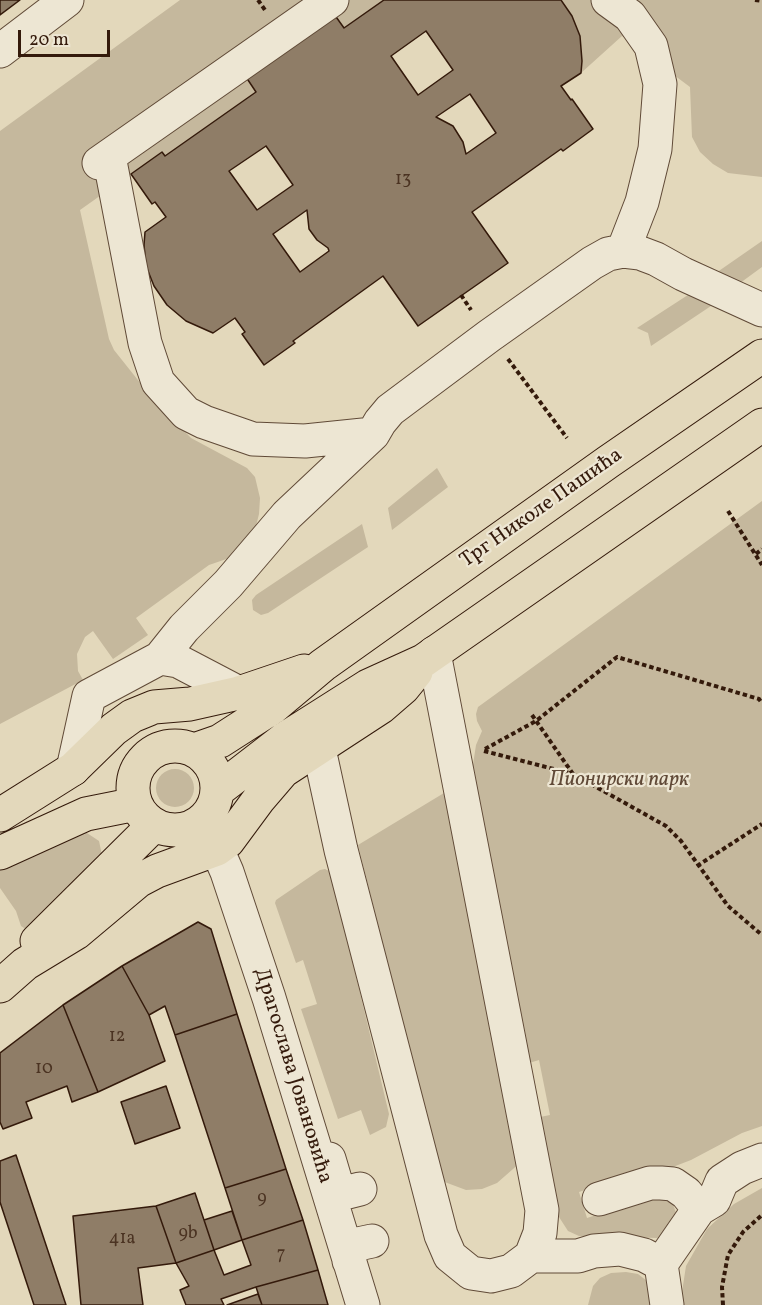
<!DOCTYPE html>
<meta charset="utf-8">
<style>
body{margin:0}
#map{position:relative;width:762px;height:1305px;overflow:hidden;background:#e3d8bb;font-family:Vollkorn,serif}
canvas{display:block}
.scale{position:absolute;left:18px;top:30px;width:92px;height:27px;box-sizing:border-box;border:3px solid #341a0b;border-top:0;padding-left:8px;font-size:18px;line-height:21px;white-space:nowrap;color:#341a0b;-webkit-text-stroke:4px #ede6d3;paint-order:stroke}
</style>
<div id="map">
<canvas width="762" height="1305"></canvas>
<div class="scale">20 m</div>
</div>
<script>
const ctx = document.querySelector('canvas').getContext('2d');
ctx.lineJoin = 'round';
function fillPath(path, color) { ctx.fillStyle = color; ctx.fill(path, 'evenodd'); }
const toPath = rows => new Path2D(rows.map(r => 'M' + r).join(''));
function strokePath(path, color, width, dash) { ctx.strokeStyle = color; ctx.lineWidth = width; ctx.lineCap = dash ? 'butt' : 'round'; ctx.setLineDash(dash || []); ctx.stroke(path); }
function write(font, color, halo, rows, align = 'center') {
  ctx.font = font + ' Vollkorn,serif'; ctx.lineWidth = 4.5; ctx.setLineDash([]); ctx.textBaseline = 'middle'; ctx.strokeStyle = halo; ctx.fillStyle = color; for (const [text, x, y, turn = 0] of rows) {
    ctx.save(); ctx.translate(x, y); ctx.rotate((+turn || 0) * Math.PI / 180); ctx.textAlign = isNaN(turn) ? turn : align; if (halo) ctx.strokeText(text, 0, 0); ctx.fillText(text, 0, 0); ctx.restore();
  }
}
const green = toPath([
 [180,0,384,0,344,28,334,14,246,78,256,92,165,156,162,152,80,210,109,339,114,350,153,399,191,438,247,468,255,477,260,498,259,514,255,530,238,555,209,565,136,618,148,635,113,659,93,631,85,637,77,654,78,671,83,680,0,724,0,131],
 [561,0,762,0,762,177,728,173,713,164,700,152,692,137,690,87,622,36,581,73],
 [762,241,762,267,736,286,713,275],
 [691,293,714,304,651,346,648,333,637,328],
 [437,468,448,487,392,530,388,508],
 [762,501,762,1126,742,1133,691,1160,665,1170,646,1170,579,1192,587,1218,651,1197,667,1198,673,1204,676,1213,675,1222,665,1235,657,1238,579,1236,568,1231,559,1217,540,1117,550,1115,539,1060,529,1063,472,771,476,745,482,731,477,721,476,714,478,707],
 [362,524,368,547,268,613,261,615,253,610,252,600,256,595],
 '156 788a19 19 0 1 1 38 0a19 19 0 1 1-38 0Z',
 [444,793,521,1162,497,1183,482,1189,466,1190,442,1181,358,845],
 [79,833,87,833,99,841,102,855,30,927,24,928,21,926,16,911,0,888,0,863],
 [325,869,331,872,389,1114,386,1127,370,1135,361,1110,338,1119,301,1009,317,1004,303,960,296,963,275,903,276,900,320,870],
 [762,1188,762,1305,680,1305,686,1266,707,1229,734,1204],
 [626,1272,638,1274,647,1281,651,1305,588,1305,593,1286,600,1278,611,1273]
]);
const building = toPath([
 [0,0,20,0,0,15,0,0],
 [384,0,561,0,572,16,580,36,582,61,581,73,561,86,571,100,572,99,593,129,563,151,561,149,472,212,508,263,418,326,383,276,293,341,295,343,264,365,242,334,245,332,235,318,213,333,186,321,167,305,154,286,146,266,144,245,145,232,166,217,155,202,152,204,131,174,162,152,165,156,256,92,246,77,334,14,344,28,384,0],
 [426,31,453,70,418,95,391,56,426,31],
 [470,94,496,133,466,154,463,142,453,126,436,117,470,94],
 [266,146,293,185,257,210,229,171,266,146],
 [307,210,309,229,317,240,328,248,329,251,300,272,273,234,307,210],
 [198,922,211,929,237,1014,175,1035,165,1006,149,1015,122,966,198,922],
 [122,966,149,1015,165,1061,98,1092,63,1005,122,966],
 [63,1005,98,1092,72,1102,67,1086,26,1102,32,1118,3,1129,0,1122,0,1053,63,1005],
 [237,1014,286,1169,225,1188,175,1035,237,1014],
 [166,1086,180,1128,135,1144,121,1102,166,1086],
 [16,1155,66,1305,34,1305,0,1202,0,1161,16,1155],
 [286,1169,303,1220,242,1240,225,1188,286,1169],
 [195,1193,214,1250,176,1263,156,1206,195,1193],
 [156,1206,176,1263,138,1268,143,1305,81,1305,73,1216,156,1206],
 [232,1211,242,1240,214,1250,204,1220,232,1211],
 [303,1220,318,1270,256,1287,221,1299,224,1305,186,1305,180,1290,189,1286,176,1263,214,1250,224,1275,251,1265,242,1240,303,1220],
 [318,1270,328,1305,262,1305,256,1287,318,1270],
 [258,1294,262,1305,227,1305,258,1294]
]);
const path = toPath([
 [258,0,265,10],
 [755,0,762,1],
 [461,295,471,310],
 [508,359,567,438],
 [728,511,762,565],
 [756,554,762,549],
 [532,715,573,774],
 [485,749,536,721,617,657,759,699,762,703],
 [484,751,573,774,666,826,681,841,728,906,762,935],
 [697,866,762,824],
 [723,1305,722,1287,728,1255,743,1232,762,1215]
]);
const minor = toPath([
 [608,0,630,16,651,46,660,84,655,149,642,202,623,251],
 [0,51,67,0],
 [109,156,145,343,158,382,186,413,204,422,253,439,305,441,373,434],
 [99,163,332,0],
 [160,658,184,628,228,584,287,515,373,434,380,422,390,410,489,336,592,263,608,254,623,251,640,253,656,259,683,274,762,310],
 [319,749,341,850,441,1235,450,1256,471,1273,491,1276,511,1271,531,1256,540,1233,542,1210,434,653],
 [73,769,89,696,160,658,178,661,239,693],
 [217,849,227,872,269,998,363,1305],
 [329,1159,337,1186,344,1193,360,1189],
 [599,1199,650,1183,661,1183,673,1184,686,1193,699,1209],
 [531,1256,578,1256,594,1251,620,1249,644,1255,661,1264,667,1305],
 [349,1261,352,1250,358,1244,372,1241],
 [661,1264,699,1209,714,1200,722,1181,742,1168,762,1160]
]);
const major = toPath([
 '133 788a42 42 0 1 1 84 0a42 42 0 1 1-84 0Z',
 [194,750,220,741,273,707,323,665,608,462,762,356],
 [217,791,283,740,368,686,423,661,762,425],
 [0,815,73,769,114,729,132,716,154,707,190,704,239,693,304,671],
 [0,853,86,814,136,804],
 [37,941,154,825],
 [0,986,25,964,76,933,138,881,157,871,217,849,228,841,259,799,283,771,381,707,403,688,416,672]
]);
const numberNames = [
 ["13",403,181],
 ["12",117,1038],
 ["10",44,1070],
 ["9",262,1200],
 ["9b",188,1235],
 ["41a",122,1240],
 ["7",281,1256]
];
const streetNames = [
 ["Трг Николе Пашића",542,509,-35],
 ["Драгослава Јовановића",292,1076,73]
];
const parkNames = [
 ["Пионирски парк",619,781]
];
fillPath(green, '#c5b89d');
fillPath(building, '#8f7d67');
strokePath(building, '#341a0b', 1.5);
strokePath(minor, '#604a37', 35);
strokePath(major, '#341a0b', 35);
strokePath(path, '#341a0b', 4, [4.5, 3]);
strokePath(minor, '#ede6d3', 33);
strokePath(major, '#e3d8bb', 33);
write('18px', '#4b3322', null, numberNames);
write('21px', '#341a0b', '#ede6d3', streetNames);
write('italic 21px', '#604937', '#ede6d3', parkNames);
</script>
